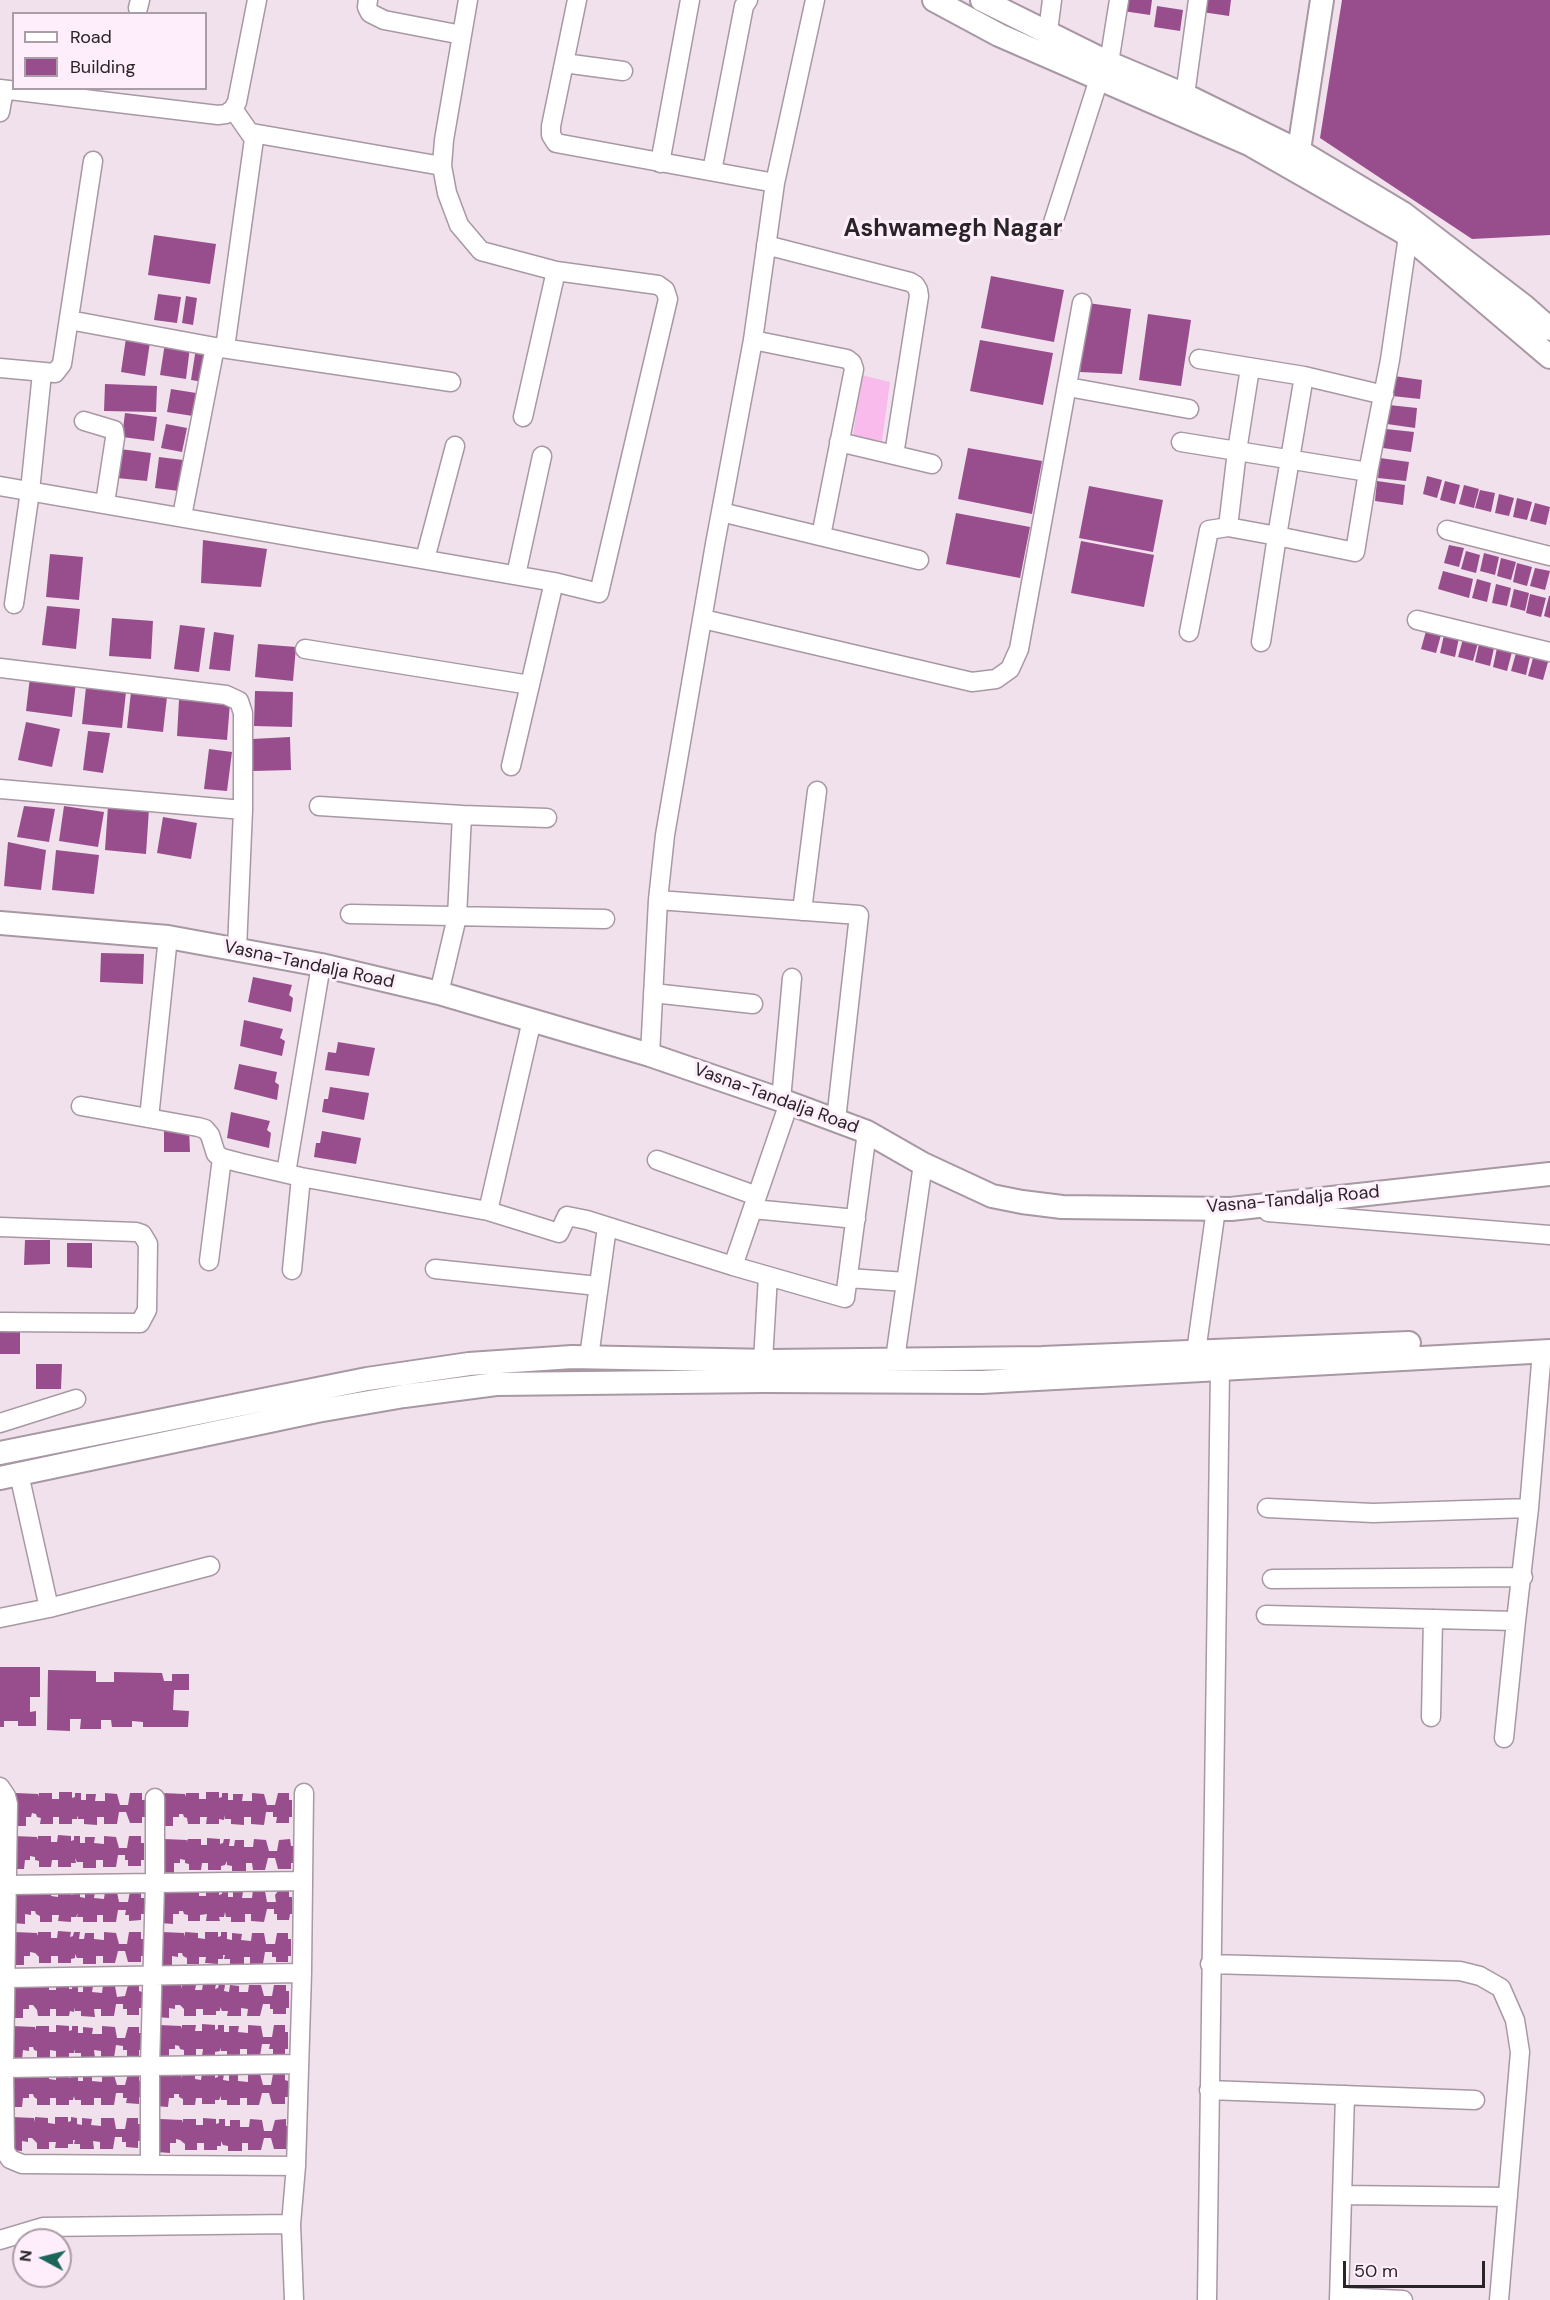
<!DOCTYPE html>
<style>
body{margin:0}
#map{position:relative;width:1550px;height:2300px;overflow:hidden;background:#f1e1ed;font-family:"DM Sans",sans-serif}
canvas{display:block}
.legend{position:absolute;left:12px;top:12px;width:195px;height:78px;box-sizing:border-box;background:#feeefb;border:2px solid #a99da7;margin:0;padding:8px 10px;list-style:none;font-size:18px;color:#292428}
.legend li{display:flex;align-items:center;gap:12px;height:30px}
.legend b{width:30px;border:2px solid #a99da7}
.north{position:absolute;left:12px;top:2228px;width:60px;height:60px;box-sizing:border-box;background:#feeefb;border:2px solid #a99da7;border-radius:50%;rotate:277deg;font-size:16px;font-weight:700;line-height:24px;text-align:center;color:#292428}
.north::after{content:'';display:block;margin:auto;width:21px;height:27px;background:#1b655b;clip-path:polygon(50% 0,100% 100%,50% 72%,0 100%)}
.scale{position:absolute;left:1343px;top:2261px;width:142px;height:27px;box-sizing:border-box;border:3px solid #292428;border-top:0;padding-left:8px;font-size:18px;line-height:21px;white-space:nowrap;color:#292428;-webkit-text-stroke:4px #feeefb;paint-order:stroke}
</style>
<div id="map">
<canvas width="1550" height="2300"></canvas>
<ul class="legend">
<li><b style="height:8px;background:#fff"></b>Road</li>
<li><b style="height:16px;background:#984e8c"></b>Building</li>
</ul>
<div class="north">N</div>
<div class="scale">50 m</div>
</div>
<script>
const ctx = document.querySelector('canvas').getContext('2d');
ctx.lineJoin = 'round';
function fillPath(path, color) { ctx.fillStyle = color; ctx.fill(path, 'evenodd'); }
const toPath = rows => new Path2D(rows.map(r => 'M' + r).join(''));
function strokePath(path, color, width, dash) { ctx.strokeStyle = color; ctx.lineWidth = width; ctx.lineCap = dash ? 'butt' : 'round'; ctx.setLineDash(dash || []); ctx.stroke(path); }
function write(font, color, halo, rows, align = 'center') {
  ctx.font = font + ' "DM Sans",sans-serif'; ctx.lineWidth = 6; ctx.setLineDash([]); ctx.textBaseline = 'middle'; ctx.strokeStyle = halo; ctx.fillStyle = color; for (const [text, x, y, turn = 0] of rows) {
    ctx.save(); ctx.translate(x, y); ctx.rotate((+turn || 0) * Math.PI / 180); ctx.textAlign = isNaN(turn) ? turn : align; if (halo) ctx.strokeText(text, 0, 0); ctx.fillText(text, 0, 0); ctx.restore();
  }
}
const green = toPath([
 [861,375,890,382,882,441,853,437]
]);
const building = toPath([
 [1125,0,1152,0,1150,15,1123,11],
 [1204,0,1231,0,1229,16,1202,12],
 [1342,0,1550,0,1550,235,1472,239,1320,138],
 [1157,6,1183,10,1180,31,1154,27],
 [154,235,216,244,210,284,148,275],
 [991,276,1064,290,1054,342,981,328],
 [158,294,181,297,177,323,154,320],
 [186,296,197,298,193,325,182,323],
 [1088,303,1131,309,1122,374,1080,372],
 [1148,314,1191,320,1181,386,1139,380],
 [126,338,150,342,145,376,121,372],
 [980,340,1053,353,1043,405,970,391],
 [165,343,190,347,186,379,160,375],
 [196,348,209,350,204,382,191,380],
 [1394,376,1422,380,1420,399,1392,396],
 [105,384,157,386,156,412,104,411],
 [171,389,196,393,193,416,167,412],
 [1389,405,1417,408,1415,428,1387,424],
 [125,413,157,417,154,441,122,437],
 [166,424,187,428,182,452,161,448],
 [1386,429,1414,432,1411,452,1383,448],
 [968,448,1042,461,1032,514,958,499],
 [120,449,151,453,147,481,117,478],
 [159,457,183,460,179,491,155,488],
 [1380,458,1409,462,1406,481,1378,478],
 [1427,476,1442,480,1437,498,1423,494],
 [1377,481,1405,485,1403,505,1375,501],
 [1445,481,1460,485,1455,504,1440,500],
 [1464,485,1479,489,1474,508,1459,504],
 [1089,486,1163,500,1153,552,1079,538],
 [1480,490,1495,493,1491,512,1475,508],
 [1499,494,1514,498,1509,516,1495,513],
 [1517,498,1532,502,1527,520,1513,517],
 [1535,503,1550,507,1546,525,1530,521],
 [956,513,1030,527,1020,578,946,564],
 [203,540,267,549,261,587,201,583],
 [1081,541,1154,555,1144,607,1071,593],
 [1449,545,1464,548,1459,567,1444,563],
 [1466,551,1480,555,1476,573,1461,569],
 [1484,553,1499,557,1495,575,1480,571],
 [50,554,83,557,79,600,46,597],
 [1501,558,1516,562,1511,580,1497,576],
 [1517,563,1532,567,1527,586,1513,582],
 [1535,568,1550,571,1545,590,1530,586],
 [1443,571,1473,579,1469,598,1438,589],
 [1477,579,1491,583,1487,602,1472,598],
 [1496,584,1511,588,1507,606,1492,603],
 [1514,589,1529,593,1525,611,1510,607],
 [1530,594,1546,598,1541,617,1526,613],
 [1549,596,1550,596,1550,618,1544,616],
 [47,606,80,609,76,649,42,645],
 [112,618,153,621,151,659,109,656],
 [180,625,205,628,199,672,174,669],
 [1426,631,1441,635,1436,653,1421,649],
 [214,632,234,635,230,671,209,669],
 [1444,635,1459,638,1455,657,1440,653],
 [1463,639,1478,643,1473,661,1458,657],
 [258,644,296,647,293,681,255,677],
 [1479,644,1494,648,1490,666,1475,662],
 [1497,648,1512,652,1507,671,1493,667],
 [1516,653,1530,657,1526,675,1511,671],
 [1533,658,1548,662,1543,680,1528,676],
 [30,677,76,682,72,717,26,711],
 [86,687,126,692,122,728,82,724],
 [255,691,293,692,292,727,254,726],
 [131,692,167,697,163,732,127,728],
 [179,700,230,703,227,740,177,736],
 [26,722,60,729,52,767,18,760],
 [88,731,110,733,103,773,83,770],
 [290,737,291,770,253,771,252,739],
 [209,749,232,752,227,791,204,789],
 [24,806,55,809,49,842,17,837],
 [64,806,104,812,98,847,59,841],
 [108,806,149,809,146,854,105,850],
 [163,817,197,823,191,859,157,853],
 [8,842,46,850,41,890,4,886],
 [56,850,99,855,94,894,52,890],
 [101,953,144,954,143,984,100,982],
 [253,977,292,985,289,995,293,998,291,1012,248,1002],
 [244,1020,283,1029,280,1038,285,1041,282,1056,240,1046],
 [338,1042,375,1048,369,1076,325,1070,328,1052,336,1053],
 [239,1064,277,1072,275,1082,279,1085,277,1100,234,1089],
 [330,1087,369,1093,364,1120,322,1112,324,1099,328,1099],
 [231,1112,270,1121,267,1130,271,1133,269,1148,227,1138],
 [164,1127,189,1127,190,1152,164,1152],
 [322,1131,361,1138,356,1164,314,1157,316,1143,320,1143],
 [25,1240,50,1240,50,1264,24,1265],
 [67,1243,92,1243,92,1268,67,1267],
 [0,1330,20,1330,20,1354,0,1354],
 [36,1364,62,1364,61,1389,36,1389],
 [0,1667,40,1667,40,1697,30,1697,30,1712,36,1711,36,1726,18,1726,18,1721,4,1721,4,1727,0,1727],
 [48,1670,96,1671,96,1682,114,1682,114,1672,162,1673,164,1681,172,1681,172,1674,189,1674,189,1690,174,1690,173,1710,189,1711,188,1727,143,1727,143,1722,132,1721,132,1727,112,1727,111,1720,101,1720,101,1729,80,1729,81,1719,70,1719,70,1731,47,1730],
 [59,1792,72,1792,72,1798,75,1797,75,1793,81,1793,81,1800,86,1800,86,1794,96,1794,95,1801,105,1801,105,1793,117,1794,120,1805,128,1805,130,1793,142,1793,142,1800,145,1800,145,1817,142,1817,142,1823,130,1823,126,1812,119,1812,117,1824,104,1824,104,1817,97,1817,97,1825,84,1824,84,1819,78,1819,78,1815,77,1819,72,1819,72,1824,59,1824,59,1817,53,1817,53,1824,40,1824,41,1818,37,1817,36,1814,32,1813,31,1817,26,1817,26,1826,13,1826,16,1793,38,1794,38,1797,39,1793,52,1793,52,1799,59,1799],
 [206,1792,219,1792,219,1798,222,1797,222,1793,228,1793,228,1800,233,1800,233,1794,243,1794,242,1801,252,1801,252,1793,264,1794,267,1805,275,1805,278,1793,289,1793,289,1800,292,1800,292,1817,289,1817,289,1823,276,1823,277,1817,273,1817,273,1812,266,1812,264,1825,251,1824,251,1817,244,1817,244,1825,231,1824,231,1819,225,1819,225,1815,224,1820,219,1819,219,1824,206,1824,207,1817,200,1817,200,1824,188,1824,187,1818,184,1817,183,1814,179,1814,179,1817,173,1817,173,1826,160,1826,162,1793,185,1794,186,1797,186,1793,199,1793,199,1799,206,1799],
 [58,1835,71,1836,71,1841,74,1840,74,1836,80,1836,80,1843,85,1843,85,1837,95,1837,94,1843,104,1844,104,1836,116,1837,119,1848,127,1848,129,1836,141,1836,141,1843,144,1843,144,1860,141,1860,141,1866,128,1866,128,1860,125,1860,125,1855,118,1855,116,1867,103,1867,103,1860,96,1860,96,1868,83,1868,83,1862,77,1862,75,1858,76,1863,71,1863,71,1867,58,1867,58,1860,52,1860,51,1867,39,1867,39,1861,35,1860,35,1857,30,1856,30,1860,25,1860,24,1869,11,1869,14,1836,37,1837,38,1840,38,1836,51,1836,51,1842,57,1842],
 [207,1838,220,1839,220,1844,223,1843,224,1839,230,1839,229,1846,234,1846,235,1840,244,1840,244,1847,253,1847,254,1839,266,1840,269,1851,277,1851,279,1840,290,1839,291,1846,293,1846,294,1863,291,1863,291,1869,278,1869,275,1858,268,1858,265,1870,253,1870,252,1863,246,1863,246,1871,232,1871,232,1866,227,1865,227,1861,225,1865,221,1866,221,1870,208,1870,208,1863,202,1863,201,1870,189,1870,189,1864,185,1863,185,1860,180,1859,180,1863,174,1863,174,1873,161,1872,164,1839,187,1840,186,1843,188,1839,201,1839,201,1845,207,1845],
 [206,1889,219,1890,219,1895,222,1894,222,1890,228,1890,228,1897,233,1897,233,1891,243,1892,242,1898,252,1898,253,1890,265,1891,267,1902,276,1902,275,1895,278,1891,289,1891,289,1897,292,1897,292,1914,290,1914,289,1920,277,1920,277,1914,274,1914,274,1909,267,1909,264,1922,251,1921,251,1914,245,1914,245,1922,231,1922,231,1917,226,1917,225,1912,224,1917,219,1917,220,1921,206,1921,207,1914,200,1915,200,1921,188,1921,188,1915,184,1914,183,1911,179,1911,179,1914,173,1914,173,1924,160,1923,163,1890,185,1891,186,1894,186,1890,199,1891,199,1896,206,1896],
 [58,1890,71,1890,71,1895,74,1894,74,1890,80,1891,80,1897,85,1898,85,1891,95,1892,94,1898,104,1899,105,1891,117,1892,119,1902,128,1902,130,1891,141,1891,141,1898,144,1898,144,1914,141,1914,141,1920,129,1921,129,1915,125,1915,126,1910,118,1910,116,1922,103,1922,103,1915,97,1915,97,1922,83,1922,83,1917,77,1917,78,1913,76,1917,71,1917,71,1922,58,1921,59,1915,52,1915,52,1922,40,1922,40,1916,36,1914,35,1911,31,1911,31,1915,25,1914,25,1924,12,1923,15,1891,37,1892,37,1895,38,1891,52,1891,51,1896,58,1897],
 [58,1931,71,1932,70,1937,73,1936,74,1932,80,1932,79,1939,84,1939,85,1933,94,1933,94,1939,104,1940,104,1932,116,1933,119,1944,127,1944,129,1932,141,1932,141,1939,144,1939,144,1956,141,1956,141,1962,128,1962,125,1951,118,1951,115,1963,103,1963,103,1956,96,1956,96,1964,83,1964,83,1958,77,1958,75,1954,75,1958,71,1959,71,1963,58,1963,58,1956,51,1956,51,1963,39,1963,39,1957,35,1953,30,1952,30,1956,24,1956,24,1965,11,1965,14,1932,37,1933,38,1936,38,1932,51,1932,51,1938,57,1938],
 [162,1932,184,1933,185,1937,185,1932,198,1933,198,1938,205,1939,205,1932,218,1932,218,1937,221,1936,221,1932,227,1932,227,1939,232,1940,232,1933,242,1934,241,1940,251,1941,252,1933,264,1933,266,1944,275,1944,277,1933,288,1933,288,1939,291,1939,291,1956,288,1956,288,1962,276,1962,276,1957,272,1957,272,1952,265,1952,263,1964,250,1964,250,1957,244,1957,244,1964,230,1964,230,1959,224,1959,225,1955,223,1955,223,1959,218,1959,218,1964,205,1963,206,1957,199,1957,199,1964,187,1964,187,1958,183,1956,182,1953,178,1953,178,1957,172,1956,172,1966,159,1966],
 [56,1984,69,1984,69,1989,72,1989,72,1984,78,1985,78,1992,83,1992,83,1986,93,1986,92,1992,102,1993,103,1985,115,1986,117,1997,125,1996,128,1985,139,1985,139,1991,142,1992,142,2008,139,2008,139,2015,127,2015,127,2009,123,2009,123,2004,116,2004,114,2016,101,2016,101,2009,94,2009,95,2017,81,2016,81,2011,75,2011,75,2007,74,2012,70,2011,69,2016,56,2016,56,2009,50,2009,50,2016,38,2016,37,2010,33,2005,29,2005,29,2009,23,2009,23,2018,10,2018,12,1985,49,1985,49,1990,56,1990],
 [159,1984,181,1985,181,1989,182,1984,196,1985,195,1990,202,1990,203,1984,216,1984,215,1989,218,1988,219,1984,225,1985,224,1991,229,1992,230,1985,239,1986,239,1992,248,1992,249,1985,261,1985,264,1996,272,1996,274,1985,286,1985,286,1991,289,1991,289,2008,286,2008,286,2014,273,2014,273,2009,270,2009,270,2004,263,2004,260,2016,247,2016,248,2009,241,2008,241,2016,227,2016,228,2011,222,2011,220,2007,220,2011,216,2011,216,2015,203,2015,203,2009,196,2009,196,2016,184,2016,184,2009,180,2005,175,2005,175,2009,169,2008,169,2018,156,2017],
 [202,2024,215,2025,215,2030,218,2029,218,2025,224,2025,224,2032,229,2032,229,2026,239,2026,238,2032,248,2033,248,2025,261,2026,263,2037,272,2037,274,2025,285,2025,285,2032,288,2032,288,2049,285,2049,285,2055,273,2055,273,2049,269,2049,270,2044,262,2044,260,2056,247,2056,247,2049,240,2049,240,2057,227,2057,227,2051,221,2051,220,2047,220,2051,215,2052,215,2056,202,2056,203,2049,196,2049,196,2056,184,2056,184,2050,180,2049,179,2046,175,2045,175,2049,169,2049,169,2058,156,2058,159,2025,181,2026,182,2029,182,2025,196,2025,195,2031,202,2031],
 [56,2025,69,2026,69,2031,72,2030,72,2026,78,2026,78,2033,83,2033,83,2027,93,2028,92,2034,102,2034,102,2026,115,2027,117,2038,125,2038,128,2027,139,2027,139,2033,142,2033,142,2050,139,2050,139,2056,127,2056,127,2050,123,2050,123,2046,116,2045,114,2058,101,2058,101,2051,94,2050,95,2058,81,2058,81,2053,75,2053,75,2049,74,2053,69,2053,69,2057,56,2057,56,2051,50,2050,50,2058,37,2058,37,2051,34,2050,33,2047,29,2047,29,2051,23,2050,22,2060,10,2059,12,2026,35,2027,36,2030,36,2026,49,2026,49,2032,56,2032],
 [12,2073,35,2074,36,2078,36,2073,49,2074,49,2079,56,2080,56,2073,69,2073,69,2078,72,2077,72,2073,78,2073,78,2081,83,2081,83,2074,92,2075,92,2081,102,2082,102,2074,114,2075,117,2085,125,2085,128,2074,139,2074,139,2081,142,2080,142,2097,139,2097,139,2104,126,2103,127,2098,123,2098,123,2093,116,2093,114,2105,101,2105,101,2098,94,2098,94,2105,81,2105,81,2100,75,2100,74,2096,73,2100,69,2100,69,2105,56,2105,56,2098,50,2098,50,2105,37,2105,37,2099,34,2097,33,2094,29,2094,29,2098,23,2098,22,2107,10,2107],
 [182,2073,195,2074,195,2079,201,2080,202,2073,215,2073,215,2078,218,2077,218,2073,224,2074,223,2080,229,2081,229,2074,238,2075,238,2081,248,2082,248,2074,260,2074,263,2085,271,2085,273,2074,285,2074,285,2080,288,2081,288,2097,285,2097,285,2104,272,2104,269,2093,262,2093,259,2105,247,2105,247,2098,240,2098,240,2105,227,2105,227,2100,221,2100,221,2096,219,2100,215,2100,215,2104,202,2104,202,2098,196,2098,195,2105,183,2105,183,2099,179,2097,179,2094,174,2094,174,2098,169,2098,168,2107,155,2106,158,2074,181,2075,182,2078],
 [12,2117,34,2118,35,2122,35,2117,48,2118,48,2123,55,2124,55,2117,68,2117,68,2122,71,2121,71,2117,77,2118,77,2124,82,2125,82,2118,92,2119,91,2125,101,2126,101,2118,114,2118,116,2129,125,2129,127,2118,138,2118,138,2124,141,2124,141,2141,138,2141,138,2148,126,2147,126,2142,122,2142,122,2137,115,2137,113,2149,100,2149,100,2142,93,2141,94,2149,80,2149,80,2144,74,2144,75,2140,73,2140,73,2144,68,2144,68,2148,55,2148,56,2142,49,2142,49,2149,37,2149,37,2143,32,2138,28,2138,28,2142,22,2141,22,2151,9,2150],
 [203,2118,216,2119,216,2124,219,2123,219,2119,225,2119,225,2126,230,2126,230,2120,240,2120,240,2127,249,2127,250,2119,262,2120,264,2131,272,2131,275,2120,286,2119,286,2126,289,2126,289,2143,287,2143,286,2149,274,2149,271,2138,264,2138,261,2150,248,2150,248,2143,242,2143,242,2151,228,2151,228,2146,223,2145,221,2141,221,2146,217,2146,217,2150,204,2150,204,2143,197,2143,197,2150,185,2150,185,2144,180,2140,176,2139,176,2143,170,2143,170,2153,157,2152,154,2125,160,2125,160,2119,182,2120,183,2123,183,2119,196,2119,196,2125,203,2125]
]);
const minor = toPath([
 [368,0,367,7,370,13,384,20,462,35],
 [577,0,551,126,551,135,556,143,775,183,815,0],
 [138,8,140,0],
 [1048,31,1052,0],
 [564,63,623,71],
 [1109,63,1119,0],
 [0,89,218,115,226,114,233,109,237,102,257,0],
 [1185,95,1198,0],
 [0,112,4,90],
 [252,133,442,166],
 [660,163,690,0],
 [712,171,744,6,748,0],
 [1051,229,1099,79],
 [766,245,910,282,915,285,918,290,919,296,894,455],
 [69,320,215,347,451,382],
 [753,340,847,359,852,363,854,369,821,536],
 [225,348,254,139,233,109],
 [1199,359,1304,376,1384,395],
 [0,368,55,373,62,364,93,161],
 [1068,387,1189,409],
 [523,417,556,271],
 [84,421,114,430,115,438,105,503],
 [839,442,932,464],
 [1181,442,1237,451,1250,368],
 [0,486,554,582,599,593,668,299,665,290,658,285,556,271,481,251,459,225,447,193,442,166,444,140,468,0],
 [721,512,919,560],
 [182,516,215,347],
 [1228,527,1277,536,1304,376],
 [1447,530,1550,556],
 [425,559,455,446],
 [516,575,542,456],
 [14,604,30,491,42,373],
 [703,619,972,682,996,679,1010,669,1019,649,1082,303],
 [1417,620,1550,652],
 [1189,632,1209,530,1228,527,1237,451,1368,472,1390,360,1408,236],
 [1261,642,1277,536,1355,552,1368,472],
 [305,649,530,685],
 [0,668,226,695,239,701,243,713,243,810,237,949],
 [511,766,554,582],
 [0,789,243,810],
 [319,806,462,815],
 [658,900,859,915,836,1120],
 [802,911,817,791],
 [350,914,605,919],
 [439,993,457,917,462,815,547,818],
 [653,993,753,1004],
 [650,1055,658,900,665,835,715,544,753,340,775,183],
 [781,1100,792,978],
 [81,1106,198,1127,205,1129,210,1135,216,1154,222,1158,241,1163,301,1177,488,1211,559,1233,567,1216,587,1220,733,1266,789,1103],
 [149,1118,168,937],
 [657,1160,757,1196],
 [286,1173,321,965],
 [753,1209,856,1219],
 [488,1211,532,1020],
 [1268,1212,1550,1235],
 [0,1227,136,1232,142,1234,148,1244,147,1310,140,1323,0,1322],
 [209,1261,222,1158],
 [733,1266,845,1298,867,1132],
 [435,1269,598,1286],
 [292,1270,301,1177],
 [848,1278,906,1282],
 [1196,1352,1216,1209],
 [589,1357,607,1227],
 [895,1359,923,1164],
 [763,1361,768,1276],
 [0,1423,76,1399],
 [19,1474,49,1608],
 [1267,1508,1373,1513,1529,1508,1542,1351],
 [1272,1579,1523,1577],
 [1266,1615,1516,1621,1529,1508],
 [0,1618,49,1608,210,1566],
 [1431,1717,1433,1619],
 [1504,1738,1516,1621],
 [0,1787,6,1796,8,1804,4,2068,5,2151,10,2159,22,2164,296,2166],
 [7,1885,303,1881],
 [1210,1964,1460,1971,1480,1976,1501,1988,1515,2020,1520,2052,1499,2300],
 [6,1978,302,1973],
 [4,2068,299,2064],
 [1209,2090,1475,2100],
 [150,2164,150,2066,155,1883,155,1798],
 [1342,2195,1508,2197],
 [0,2240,43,2227,291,2224],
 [1339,2297,1403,2300],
 [294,2300,291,2224,296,2166,302,1973,304,1793],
 [1207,2300,1220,1370],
 [1339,2300,1345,2095]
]);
const tertiary = toPath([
 [934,0,999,35,1249,144,1403,232,1550,357],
 [982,0,1109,63,1185,95,1299,151,1404,214,1524,306,1550,329],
 [1297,163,1322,0],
 [0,923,168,937,321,965,439,993,650,1055,781,1100,867,1132,923,1164,992,1196,1022,1202,1062,1207,1231,1209,1550,1174],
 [0,1453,367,1379,469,1364,572,1357,771,1361,1042,1358,1409,1343],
 [0,1478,317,1411,404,1396,496,1384,764,1381,982,1382,1550,1351]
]);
const streetNames = [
 ["Vasna-Tandalja Road",309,965,12],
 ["Vasna-Tandalja Road",776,1099,20],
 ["Vasna-Tandalja Road",1293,1200,-5]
];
const districtNames = [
 ["Ashwamegh Nagar",953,230]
];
fillPath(green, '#f8bbec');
fillPath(building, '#984e8c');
strokePath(minor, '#a798a4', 21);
strokePath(tertiary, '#a798a4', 26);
strokePath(minor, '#fff', 18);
strokePath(tertiary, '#fff', 22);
write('18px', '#292428', '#feeefb', streetNames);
write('bold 24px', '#292428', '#feeefb', districtNames);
</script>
